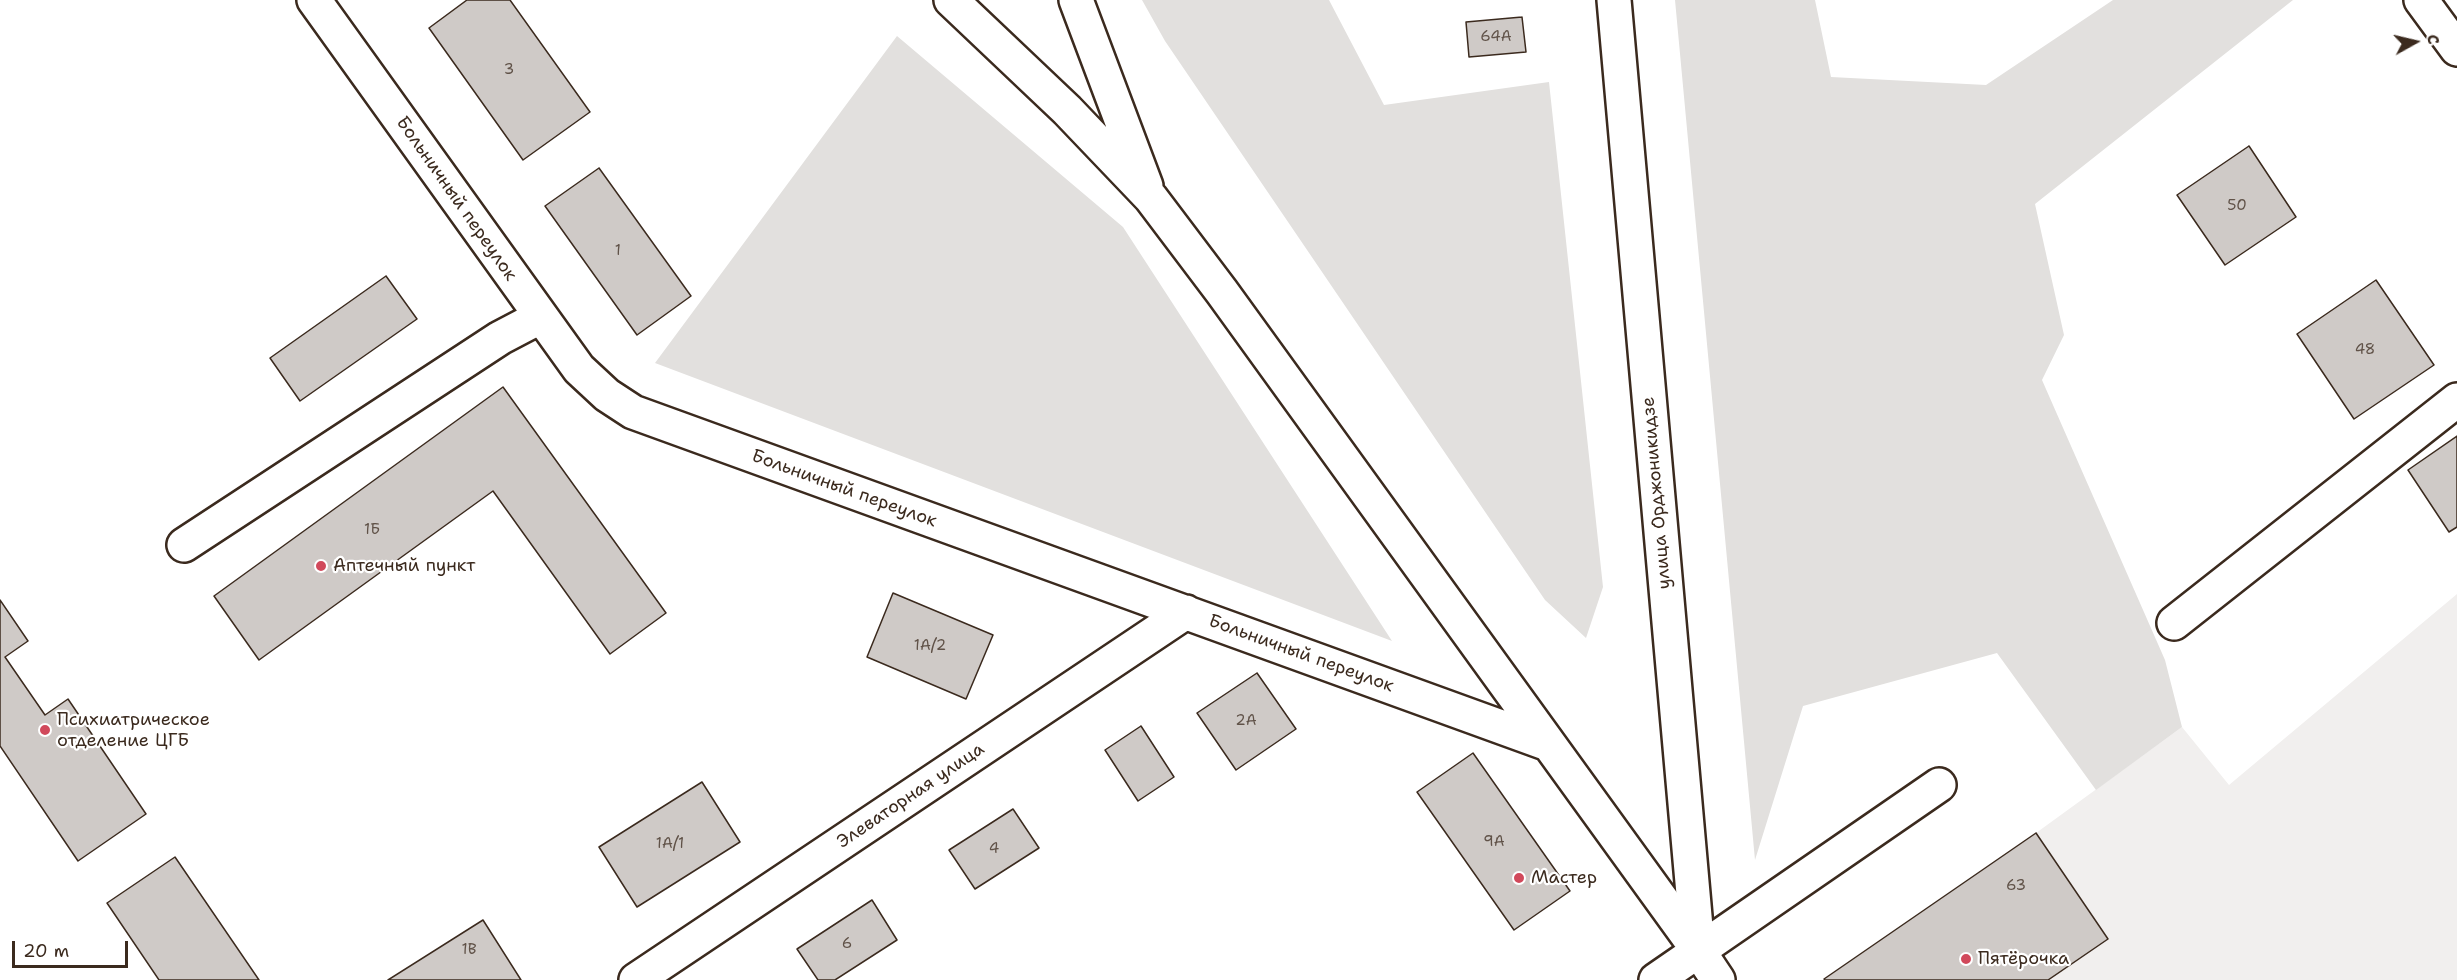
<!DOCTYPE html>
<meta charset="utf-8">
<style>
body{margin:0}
#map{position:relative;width:2457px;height:980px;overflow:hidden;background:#fff;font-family:"Shantell Sans",sans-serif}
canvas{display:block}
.north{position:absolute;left:2385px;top:12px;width:60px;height:60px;-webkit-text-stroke:4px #fff;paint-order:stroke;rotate:82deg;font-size:16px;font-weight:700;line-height:24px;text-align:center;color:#3b2a1e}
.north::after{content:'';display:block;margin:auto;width:21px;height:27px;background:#3b2a1e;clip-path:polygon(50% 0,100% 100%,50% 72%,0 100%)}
.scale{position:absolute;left:12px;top:941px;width:116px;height:27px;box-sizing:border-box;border:3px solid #3b2a1e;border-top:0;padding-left:8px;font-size:18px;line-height:21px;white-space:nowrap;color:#3b2a1e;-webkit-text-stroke:4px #fff;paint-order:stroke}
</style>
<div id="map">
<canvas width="2457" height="980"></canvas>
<div class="north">С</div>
<div class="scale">20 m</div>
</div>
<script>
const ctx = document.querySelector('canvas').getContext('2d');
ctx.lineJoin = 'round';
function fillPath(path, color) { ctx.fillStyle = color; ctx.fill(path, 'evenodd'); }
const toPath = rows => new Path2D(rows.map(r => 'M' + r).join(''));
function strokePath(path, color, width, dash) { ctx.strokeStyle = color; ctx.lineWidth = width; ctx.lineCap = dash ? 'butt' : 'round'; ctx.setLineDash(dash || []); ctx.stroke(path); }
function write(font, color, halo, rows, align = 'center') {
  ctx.font = font + ' "Shantell Sans",sans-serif'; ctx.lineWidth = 4.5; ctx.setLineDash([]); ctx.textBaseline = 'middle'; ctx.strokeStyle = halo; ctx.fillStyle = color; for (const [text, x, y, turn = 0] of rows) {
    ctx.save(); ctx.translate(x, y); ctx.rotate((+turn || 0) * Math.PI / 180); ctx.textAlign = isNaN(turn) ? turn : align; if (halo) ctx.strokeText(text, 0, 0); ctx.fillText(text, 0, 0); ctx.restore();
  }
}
const built = toPath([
 [2457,594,2457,980,2048,980,2108,938,2036,833,2182,727,2229,785]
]);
const green = toPath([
 [1142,0,1329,0,1384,105,1549,82,1603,587,1586,638,1545,600,1165,41],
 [1675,0,1815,0,1831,77,1986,85,2113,0,2293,0,2035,204,2064,335,2042,380,2165,660,2182,727,2096,790,1997,653,1803,706,1755,860],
 [897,36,1123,227,1392,641,655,363]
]);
const building = toPath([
 [467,0,510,0,590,112,523,160,429,28,467,0],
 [1522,17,1526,52,1469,57,1466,22,1522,17],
 [2249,146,2296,217,2225,265,2177,195,2249,146],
 [599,168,691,296,637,335,545,206,599,168],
 [386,276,417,319,300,401,270,358,386,276],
 [2376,280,2434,365,2354,419,2297,334,2376,280],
 [503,387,666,613,610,654,493,491,259,660,214,596,503,387],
 [2457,436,2457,527,2449,532,2408,470,2457,436],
 [893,593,993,635,966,699,867,657,893,593],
 [0,600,28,641,5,657,45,715,68,699,146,814,78,861,0,746,0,600],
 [1257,673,1296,729,1236,770,1197,713,1257,673],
 [1141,726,1174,777,1138,801,1105,750,1141,726],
 [1473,753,1570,891,1514,930,1417,792,1473,753],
 [702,782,740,842,637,907,599,847,702,782],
 [1013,809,1039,848,975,889,949,850,1013,809],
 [2036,833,2108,939,2048,980,1825,980,1824,979,2036,833],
 [175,857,259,980,159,980,107,903,175,857],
 [872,900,897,940,835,980,818,980,797,949,872,900],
 [483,920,521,980,388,980,483,920]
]);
const minor = toPath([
 [314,0,579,369,607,395,633,412,1548,744],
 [951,0,1067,110,1151,198,1222,292,1698,950],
 [1076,0,1146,186],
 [184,545,500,338,540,317],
 [2174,623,2457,400],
 [636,980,1186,612],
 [1656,980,1939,785]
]);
const major = toPath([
 [1614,0,1698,950,1718,980],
 [2421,0,2457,49]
]);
const markers = [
 [321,566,6,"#d1495b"],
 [45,730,6,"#d1495b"],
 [1519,878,6,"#d1495b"],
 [1966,959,6,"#d1495b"]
];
const numberNames = [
 ["64А",1496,37],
 ["3",509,70],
 ["50",2237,206],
 ["1",618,251],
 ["48",2365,350],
 ["1Б",372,530],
 ["1А/2",930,646],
 ["2А",1246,721],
 ["9А",1494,842],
 ["1А/1",670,844],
 ["4",994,849],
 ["63",2016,886],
 ["6",847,944],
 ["1В",469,950]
];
const streetNames = [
 ["Больничный переулок",456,199,55],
 ["Больничный переулок",844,489,20],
 ["улица Орджоникидзе",1657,493,-95],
 ["Больничный переулок",1301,654,20],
 ["Элеваторная улица",911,796,-34]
];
const poiNames = [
 ["Аптечный пункт",333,566],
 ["Психиатрическое",57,720],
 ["отделение ЦГБ",57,741],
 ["Мастер",1531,878],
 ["Пятёрочка",1978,959]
];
fillPath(built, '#f1efee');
fillPath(green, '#e2e0de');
fillPath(building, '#cfcac7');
strokePath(building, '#3b2a1e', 1.5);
strokePath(minor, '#3b2a1e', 38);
strokePath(major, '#3b2a1e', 38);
strokePath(minor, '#fff', 33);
strokePath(major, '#fff', 33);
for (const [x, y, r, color] of markers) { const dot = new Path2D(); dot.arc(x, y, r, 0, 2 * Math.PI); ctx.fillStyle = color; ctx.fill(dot); strokePath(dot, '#fff', 2); }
write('15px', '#605248', null, numberNames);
write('18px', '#3b2a1e', '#fff', streetNames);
write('18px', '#3b2a1e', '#fff', poiNames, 'left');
</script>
